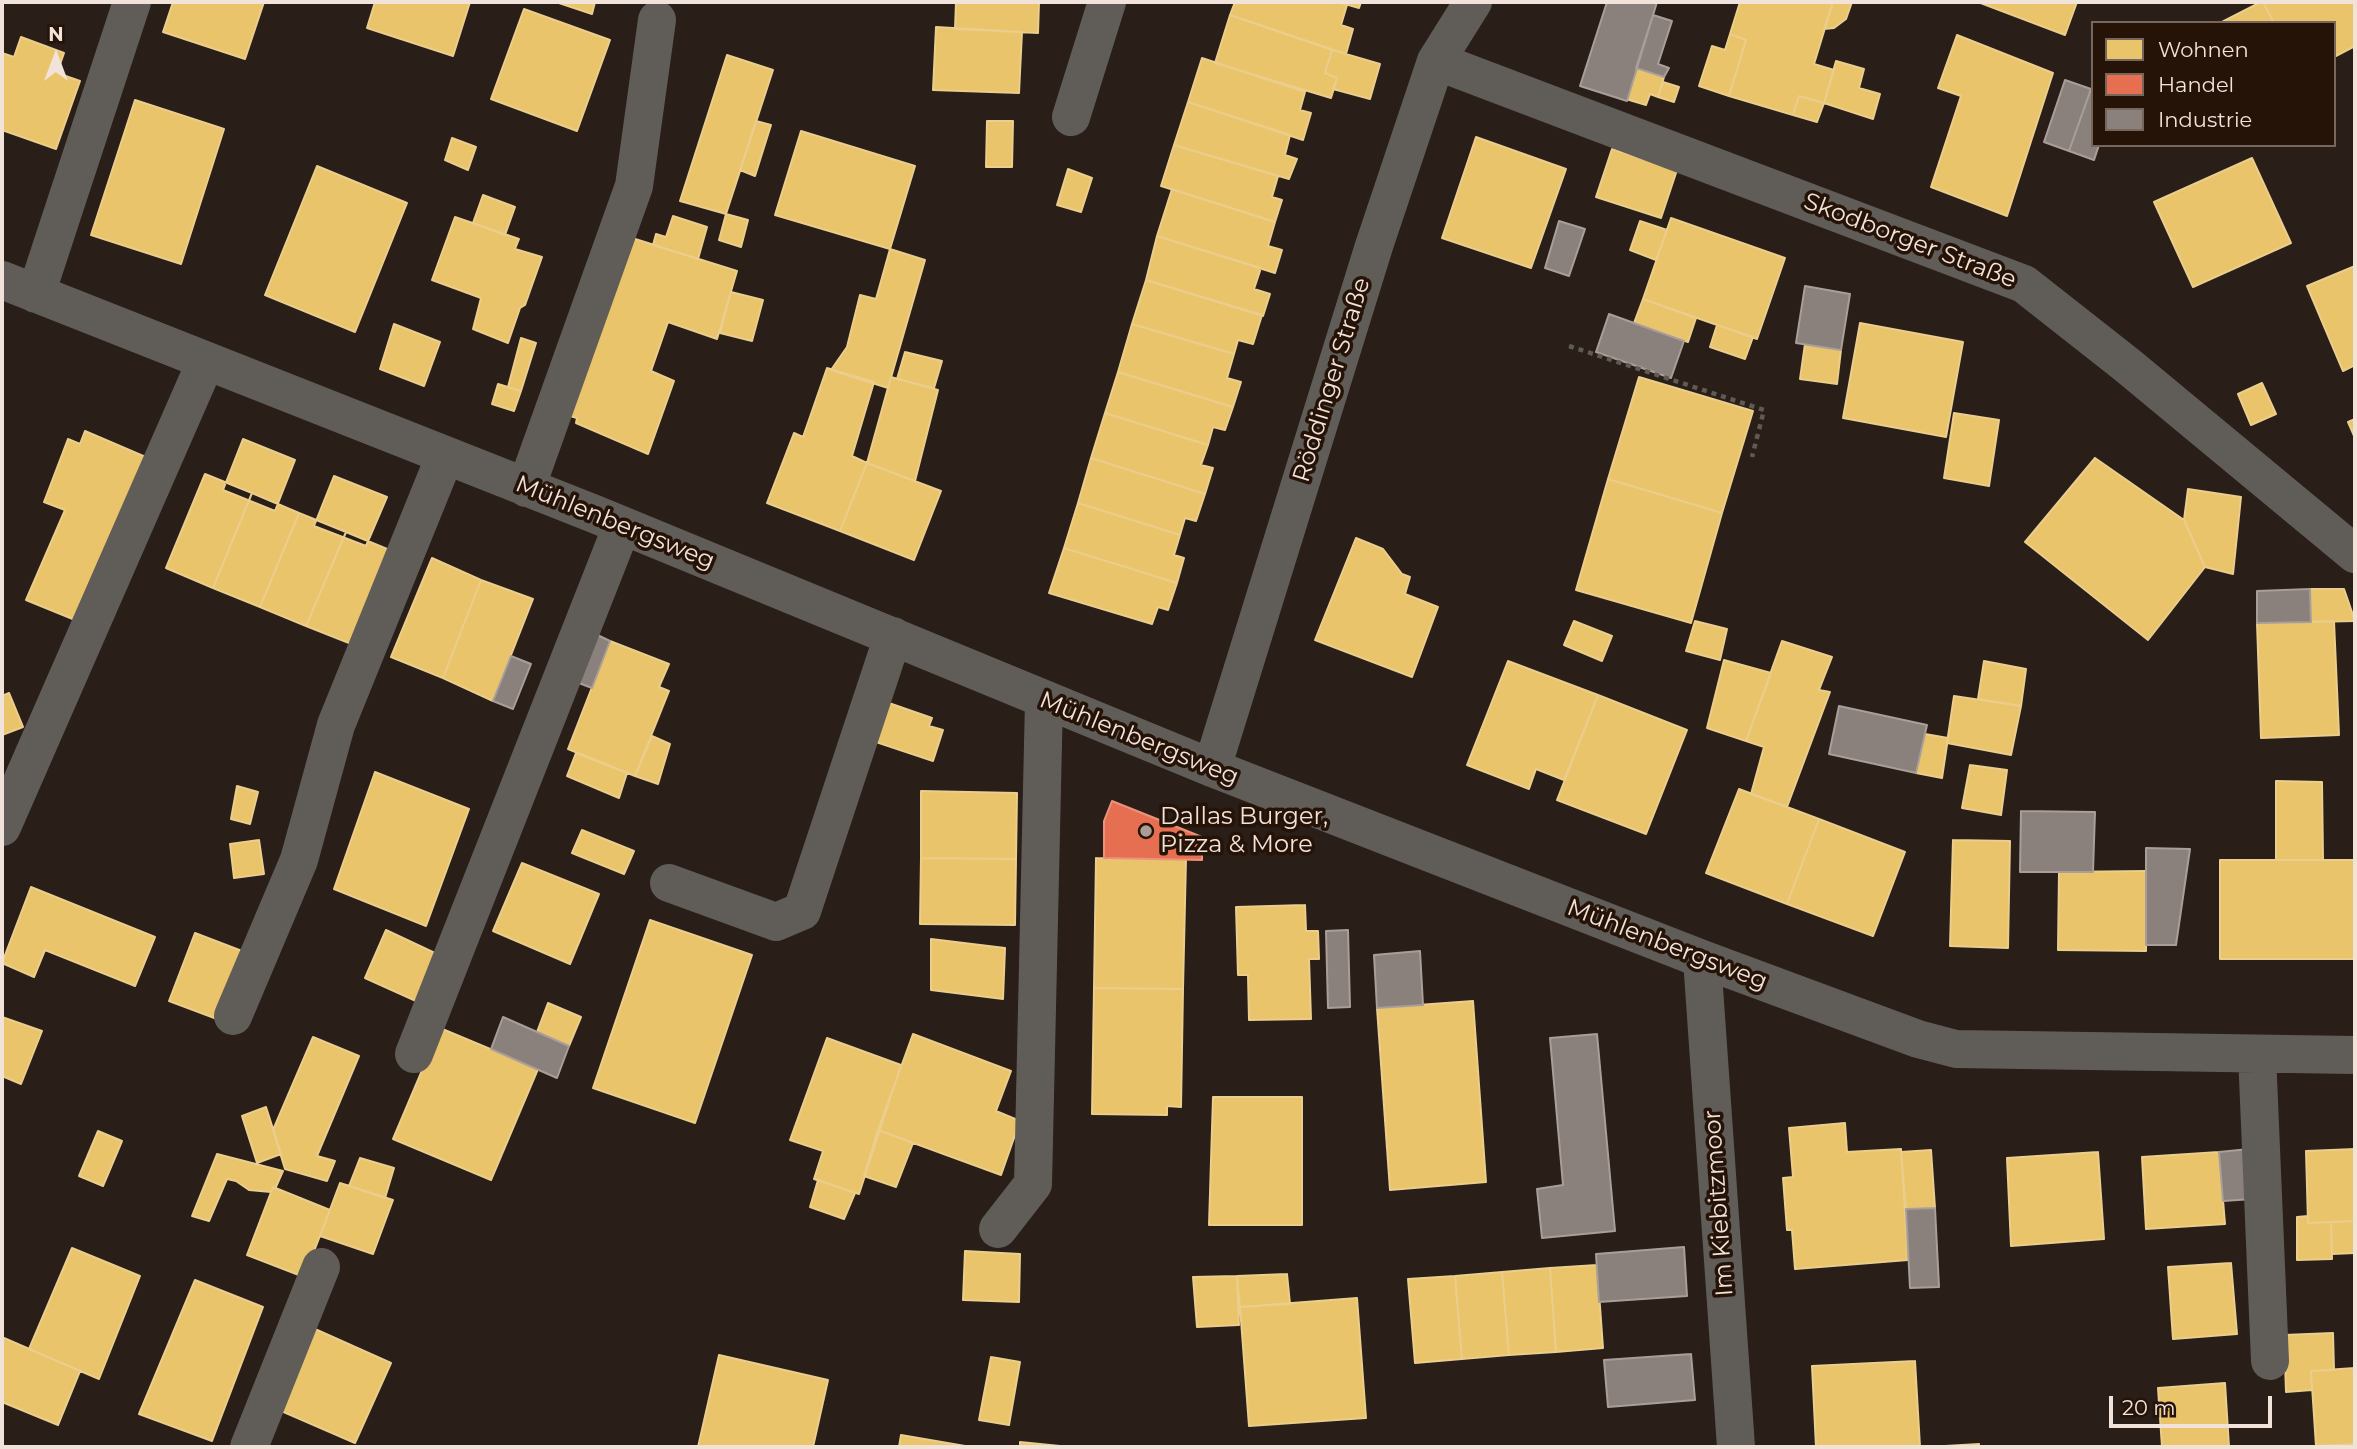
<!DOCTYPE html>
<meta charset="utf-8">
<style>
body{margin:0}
#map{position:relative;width:2357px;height:1449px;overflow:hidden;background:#291e18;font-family:Montserrat,sans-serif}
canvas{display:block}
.frame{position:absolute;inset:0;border:4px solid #f1e2da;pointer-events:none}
.legend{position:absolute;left:2091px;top:21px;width:245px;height:126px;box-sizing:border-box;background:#261307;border:2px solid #77665b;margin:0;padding:9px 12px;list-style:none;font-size:21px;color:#f1e2da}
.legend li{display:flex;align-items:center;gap:14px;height:35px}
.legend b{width:35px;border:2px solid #77665b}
.north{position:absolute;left:21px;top:21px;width:70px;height:70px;-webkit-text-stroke:5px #261307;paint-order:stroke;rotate:0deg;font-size:19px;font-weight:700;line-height:28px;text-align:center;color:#f1e2da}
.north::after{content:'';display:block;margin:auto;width:24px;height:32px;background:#f1e2da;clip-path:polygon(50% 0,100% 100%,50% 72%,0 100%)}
.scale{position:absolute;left:2109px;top:1396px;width:163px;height:32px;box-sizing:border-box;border:4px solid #f1e2da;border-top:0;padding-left:9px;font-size:21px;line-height:24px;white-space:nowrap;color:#f1e2da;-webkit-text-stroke:5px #261307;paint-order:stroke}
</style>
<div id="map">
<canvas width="2357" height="1449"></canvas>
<div class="frame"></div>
<ul class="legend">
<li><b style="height:19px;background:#e9c46a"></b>Wohnen</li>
<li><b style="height:19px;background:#e76f51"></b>Handel</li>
<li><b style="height:19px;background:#8a817c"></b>Industrie</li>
</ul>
<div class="north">N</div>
<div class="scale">20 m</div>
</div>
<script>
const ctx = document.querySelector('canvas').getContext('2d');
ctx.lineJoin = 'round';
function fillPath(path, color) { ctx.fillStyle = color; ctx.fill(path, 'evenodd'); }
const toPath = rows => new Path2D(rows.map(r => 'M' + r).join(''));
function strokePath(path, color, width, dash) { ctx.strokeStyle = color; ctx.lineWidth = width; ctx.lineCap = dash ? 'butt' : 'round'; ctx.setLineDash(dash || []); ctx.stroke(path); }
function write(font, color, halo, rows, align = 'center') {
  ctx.font = font + ' Montserrat,sans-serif'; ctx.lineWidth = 7; ctx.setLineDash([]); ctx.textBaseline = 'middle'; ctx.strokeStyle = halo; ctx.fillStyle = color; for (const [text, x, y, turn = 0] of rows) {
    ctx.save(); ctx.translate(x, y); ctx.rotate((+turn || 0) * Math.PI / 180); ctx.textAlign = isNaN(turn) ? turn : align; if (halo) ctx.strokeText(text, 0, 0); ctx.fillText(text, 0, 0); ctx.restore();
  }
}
const homes = toPath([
 [173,2,264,2,245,59,163,32,173,2],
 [375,2,470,2,453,56,367,28,375,2],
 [556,2,595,2,592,14,556,2],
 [956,2,1039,2,1038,33,955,29,956,2],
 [1235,2,1338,2,1347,5,1341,25,1353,29,1346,54,1230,15,1235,2],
 [1338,2,1361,2,1359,8,1338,2],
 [1740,2,1833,2,1814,64,1834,70,1824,103,1799,96,1793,115,1729,96,1746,40,1730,34,1740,2],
 [1833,2,1852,2,1846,19,1834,28,1824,29,1833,2],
 [1978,2,2077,2,2065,35,1978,2],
 [2263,2,2355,2,2355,46,2334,57,2334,23,2274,23,2263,2],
 [2263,2,2274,23,2220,23,2261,2,2263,2],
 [524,9,610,40,577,131,491,99,524,9],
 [1230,15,1332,50,1325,73,1337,78,1331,98,1215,63,1230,15],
 [936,27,1022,32,1019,93,933,90,936,27],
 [1730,34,1746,40,1729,96,1699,86,1712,46,1725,50,1730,34],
 [1957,35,2053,73,2007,216,1931,187,1961,96,1938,88,1957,35],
 [21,37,64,53,57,73,80,81,56,149,2,130,2,53,14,57,21,37],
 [1332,50,1380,64,1370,99,1333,89,1337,78,1325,73,1332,50],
 [727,55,773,70,726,214,680,201,727,55],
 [1202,58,1305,92,1300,110,1311,113,1303,140,1188,102,1202,58],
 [1836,61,1864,69,1859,88,1880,94,1873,119,1824,103,1836,61],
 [1636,68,1664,77,1658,97,1650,94,1646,105,1626,99,1636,68],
 [1663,82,1679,87,1674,102,1658,97,1663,82],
 [1799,96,1824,103,1817,122,1793,115,1799,96],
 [135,100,224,129,181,264,91,235,135,100],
 [1188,102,1290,135,1285,155,1297,159,1289,179,1174,145,1188,102],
 [756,121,771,125,755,176,740,170,756,121],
 [987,121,1013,121,1012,167,986,167,987,121],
 [801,131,915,166,890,249,775,215,801,131],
 [1476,137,1566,169,1531,268,1442,238,1476,137],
 [452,138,476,147,468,170,445,160,452,138],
 [1174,145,1278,176,1272,197,1282,200,1275,222,1161,186,1174,145],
 [1612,149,1677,170,1661,218,1596,197,1612,149],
 [2252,158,2291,243,2193,287,2154,202,2252,158],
 [317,166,407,203,355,332,265,295,317,166],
 [1068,169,1092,178,1081,212,1057,205,1068,169],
 [1172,189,1275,222,1268,246,1282,250,1275,273,1157,236,1172,189],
 [483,195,515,207,505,235,473,223,483,195],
 [726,214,748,220,741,247,719,240,726,214],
 [673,216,707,227,698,259,653,245,656,234,666,237,673,216],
 [455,217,519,239,515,249,542,257,525,305,520,308,508,343,473,329,481,298,432,280,455,217],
 [1671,218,1785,258,1757,339,1643,299,1671,218],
 [1640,221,1667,230,1656,260,1630,250,1640,221],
 [1157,236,1261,268,1254,289,1270,294,1263,316,1146,280,1157,236],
 [632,238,737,271,717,339,668,322,651,371,674,381,648,454,576,423,577,418,570,416,632,238],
 [890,249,925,260,888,388,831,370,847,347,860,295,876,299,890,249],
 [2355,266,2355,365,2343,371,2307,286,2355,266],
 [1146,280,1262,315,1253,344,1238,340,1234,354,1132,324,1146,280],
 [731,292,763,300,752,341,720,333,731,292],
 [1643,299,1696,318,1688,342,1634,323,1643,299],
 [1860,323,1963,342,1946,437,1843,418,1860,323],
 [394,324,440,342,424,386,380,369,394,324],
 [1132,324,1234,354,1227,378,1241,382,1233,407,1118,372,1132,324],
 [1717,325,1753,337,1745,359,1710,347,1717,325],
 [521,338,536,343,521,391,508,387,521,338],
 [1805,344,1841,350,1837,384,1800,379,1805,344],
 [905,352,942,361,934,388,897,379,905,352],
 [827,368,874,382,852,456,867,463,840,531,767,503,794,433,803,437,827,368],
 [1118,372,1233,407,1225,430,1213,427,1208,445,1105,413,1118,372],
 [891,377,938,390,915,481,867,463,891,377],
 [1639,377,1753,411,1722,513,1608,479,1639,377],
 [2262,383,2276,414,2251,425,2238,394,2262,383],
 [498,384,521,391,514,411,492,404,498,384],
 [1105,413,1208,445,1201,465,1213,468,1205,494,1091,458,1105,413],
 [1954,413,1999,420,1989,486,1944,478,1954,413],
 [2355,419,2355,438,2348,422,2355,419],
 [85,431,148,458,80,622,26,600,65,510,44,502,68,439,80,444,85,431],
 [243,439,295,460,275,511,223,490,243,439],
 [1091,458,1205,494,1196,521,1185,518,1180,535,1078,503,1091,458],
 [2095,458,2184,520,2205,567,2148,640,2025,542,2095,458],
 [867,463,941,491,914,560,840,531,867,463],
 [205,474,252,493,213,588,166,568,205,474],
 [334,476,387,497,366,546,314,526,334,476],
 [1608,479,1722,513,1691,623,1576,590,1608,479],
 [2188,489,2241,497,2233,574,2205,567,2184,520,2188,489],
 [252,493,299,513,260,607,213,588,252,493],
 [1078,503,1180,535,1174,555,1184,558,1177,583,1064,548,1078,503],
 [299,513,346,532,306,626,260,607,299,513],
 [346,532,392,551,354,645,306,626,346,532],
 [1356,538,1383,549,1402,574,1410,577,1405,594,1438,607,1412,677,1315,640,1356,538],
 [1064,548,1177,583,1168,610,1158,607,1152,624,1049,593,1064,548],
 [432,558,481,580,443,678,391,657,432,558],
 [481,580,533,599,493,701,443,678,481,580],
 [2310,589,2344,589,2355,621,2311,622,2310,589],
 [1574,621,1612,636,1602,661,1564,645,1574,621],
 [1695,621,1727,629,1720,660,1686,651,1695,621],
 [2334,621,2339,735,2261,738,2257,623,2334,621],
 [610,641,669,664,659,687,669,691,635,776,568,749,610,641],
 [1782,641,1832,657,1819,690,1830,692,1787,807,1751,794,1764,747,1746,741,1782,641],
 [1724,660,1771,673,1746,741,1707,728,1724,660],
 [1508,661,1598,695,1564,780,1536,769,1529,789,1467,765,1508,661],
 [1984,661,2026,669,2021,706,1978,699,1984,661],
 [9,693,23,727,2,735,2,696,9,693],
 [1598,695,1687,730,1646,834,1557,800,1598,695],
 [1954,696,2021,706,2011,755,1947,743,1954,696],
 [886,702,932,718,929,726,943,730,933,761,873,741,886,702],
 [1925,734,1948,738,1942,778,1916,773,1925,734],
 [652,736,670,744,658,784,635,776,652,736],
 [576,753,627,773,619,798,567,776,576,753],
 [1970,765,2007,770,2001,815,1962,808,1970,765],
 [375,772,469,809,426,926,334,889,375,772],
 [2276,781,2322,782,2323,860,2276,860,2276,781],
 [237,786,258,792,250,824,231,819,237,786],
 [1739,789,1819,819,1787,904,1706,873,1739,789],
 [921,791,1017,793,1016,859,921,858,921,791],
 [1819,819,1905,852,1873,936,1787,904,1819,819],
 [582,830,634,851,624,874,572,853,582,830],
 [259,840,264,874,234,878,230,844,259,840],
 [1953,840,2010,841,2008,948,1950,946,1953,840],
 [921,858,1016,859,1015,925,920,924,921,858],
 [1096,858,1186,859,1183,989,1094,988,1096,858],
 [2220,860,2355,860,2355,959,2220,959,2220,860],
 [522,863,599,894,570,964,493,931,522,863],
 [2146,871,2146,951,2058,950,2059,872,2146,871],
 [31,887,155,937,135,986,45,950,34,977,2,963,31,887],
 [1305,905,1306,931,1318,931,1319,959,1309,959,1311,1019,1249,1020,1248,975,1238,975,1236,907,1305,905],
 [650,920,752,955,695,1123,593,1088,650,920],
 [386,930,437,954,416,1001,365,978,386,930],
 [195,933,242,951,217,1019,169,1001,195,933],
 [931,939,1005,948,1003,999,931,990,931,939],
 [1094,988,1183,989,1181,1107,1167,1106,1167,1115,1092,1114,1094,988],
 [1473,1001,1486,1182,1390,1190,1377,1008,1473,1001],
 [548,1003,581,1017,569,1046,537,1032,548,1003],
 [2,1017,42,1031,21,1084,2,1076,2,1017],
 [440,1028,538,1069,491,1180,393,1139,440,1028],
 [913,1034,1011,1071,996,1111,1020,1121,1001,1175,878,1130,913,1034],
 [313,1037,359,1056,317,1156,335,1161,327,1181,285,1169,273,1130,313,1037],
 [827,1038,901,1065,859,1194,814,1179,823,1151,790,1140,827,1038],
 [1213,1097,1302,1097,1302,1225,1209,1225,1213,1097],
 [266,1107,281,1154,257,1163,242,1116,266,1107],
 [1845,1123,1847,1152,1901,1149,1908,1260,1795,1269,1792,1230,1787,1230,1783,1178,1793,1177,1789,1128,1845,1123],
 [878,1130,913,1143,896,1187,864,1176,878,1130],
 [98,1131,122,1141,103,1186,79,1176,98,1131],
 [2355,1149,2355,1221,2308,1223,2306,1151,2355,1149],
 [1931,1150,1935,1208,1906,1209,1901,1152,1931,1150],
 [2098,1152,2104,1239,2011,1246,2007,1158,2098,1152],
 [2219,1152,2225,1224,2146,1229,2142,1157,2219,1152],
 [217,1154,283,1171,275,1189,273,1187,271,1192,249,1190,236,1181,227,1179,209,1221,192,1216,217,1154],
 [360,1158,394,1168,385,1198,349,1186,360,1158],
 [818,1180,855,1193,844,1219,810,1207,818,1180],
 [340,1183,393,1200,373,1254,320,1236,340,1183],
 [273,1187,330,1210,304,1277,247,1255,273,1187],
 [2308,1216,2308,1223,2331,1222,2332,1259,2297,1260,2297,1217,2308,1216],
 [2355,1221,2355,1253,2332,1254,2331,1222,2355,1221],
 [72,1248,140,1276,99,1379,29,1349,72,1248],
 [965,1251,1020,1254,1019,1302,963,1300,965,1251],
 [2231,1263,2237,1334,2173,1339,2168,1267,2231,1263],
 [1597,1265,1603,1348,1556,1352,1550,1268,1597,1265],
 [1550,1268,1556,1352,1509,1355,1502,1272,1550,1268],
 [1502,1272,1509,1355,1462,1359,1455,1276,1502,1272],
 [1287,1274,1290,1304,1240,1307,1237,1276,1287,1274],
 [1237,1276,1239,1325,1197,1327,1193,1277,1237,1276],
 [1455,1276,1462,1359,1415,1363,1408,1279,1455,1276],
 [195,1280,263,1307,212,1441,139,1414,195,1280],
 [1357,1298,1366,1418,1249,1426,1240,1307,1357,1298],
 [315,1329,391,1363,355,1443,279,1410,315,1329],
 [2333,1333,2334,1370,2311,1371,2312,1390,2286,1392,2284,1335,2333,1333],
 [4,1338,80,1371,58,1425,2,1402,2,1344,4,1338],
 [719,1355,828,1380,813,1447,698,1447,719,1355],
 [991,1357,1020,1362,1009,1425,979,1420,991,1357],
 [1915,1361,1920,1447,1816,1447,1812,1366,1915,1361],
 [2355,1368,2355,1444,2316,1446,2311,1371,2355,1368],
 [2225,1383,2229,1447,2162,1447,2158,1388,2225,1383],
 [901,1435,971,1447,899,1447,901,1435],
 [1020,1442,1070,1447,1020,1447,1020,1442],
 [1979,1444,1979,1447,1928,1447,1979,1444]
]);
const shops = toPath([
 [1112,801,1202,837,1202,860,1104,858,1104,821,1112,801]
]);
const industry = toPath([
 [1607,2,1657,2,1627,101,1580,86,1607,2],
 [1653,15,1672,21,1658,64,1669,68,1664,77,1636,68,1653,15],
 [2065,80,2091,89,2069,151,2044,142,2065,80],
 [2091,89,2093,90,2093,145,2099,145,2094,160,2069,151,2091,89],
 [1559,221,1585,229,1569,276,1545,268,1559,221],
 [1805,286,1850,294,1841,350,1796,343,1805,286],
 [1609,314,1684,341,1671,378,1596,352,1609,314],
 [2310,589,2311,622,2257,623,2257,591,2310,589],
 [591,632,610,641,592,688,571,680,591,632],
 [511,656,531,664,513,709,493,701,511,656],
 [1839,706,1927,725,1916,773,1829,754,1839,706],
 [2021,811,2095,812,2093,872,2020,872,2021,811],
 [2146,848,2190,849,2176,945,2146,945,2146,848],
 [1348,930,1350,1007,1328,1008,1326,931,1348,930],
 [1420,951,1423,1005,1377,1008,1374,955,1420,951],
 [503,1017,569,1046,557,1078,491,1049,503,1017],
 [1597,1034,1615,1231,1542,1238,1537,1189,1563,1185,1550,1038,1597,1034],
 [2249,1149,2253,1199,2223,1201,2219,1152,2249,1149],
 [1935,1208,1939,1287,1910,1288,1906,1209,1935,1208],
 [1684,1247,1687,1296,1599,1302,1596,1254,1684,1247],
 [1691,1354,1695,1400,1608,1407,1604,1360,1691,1354]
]);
const path = toPath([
 [1569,346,1764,410,1752,457]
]);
const minor = toPath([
 [1436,61,2024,284,2127,365,2355,554],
 [1071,117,1107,2],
 [2,280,597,515,1212,768,1702,959,1918,1039,1956,1049,2355,1055],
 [36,294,132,2],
 [526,488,634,186,657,20],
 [1212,768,1374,246,1436,61,1473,2],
 [2,827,206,361],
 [669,883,776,922,802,911,893,636],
 [1702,959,1736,1447],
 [233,1016,299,860,336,725,445,456],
 [414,1054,622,526],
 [2257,1054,2270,1361],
 [998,1229,1033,1184,1044,700],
 [249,1447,321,1267]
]);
const markers = [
 [1146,831,7,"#ab9d96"]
];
const streetNames = [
 ["Skodborger Straße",1910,241,21],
 ["Röddinger Straße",1332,380,-73],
 ["Mühlenbergsweg",615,523,22],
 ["Mühlenbergsweg",1139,739,22],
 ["Mühlenbergsweg",1667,945,21],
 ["Im Kiebitzmoor",1719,1203,-94]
];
const poiNames = [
 ["Dallas Burger,",1160,817],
 ["Pizza & More",1160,845]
];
fillPath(homes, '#e9c46a');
strokePath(homes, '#ebcd8c', 2);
fillPath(shops, '#e76f51');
strokePath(shops, '#ea927a', 2);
fillPath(industry, '#8a817c');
strokePath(industry, '#a99e98', 2);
strokePath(path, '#5f5a56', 4.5, [5, 5]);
strokePath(minor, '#605d59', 38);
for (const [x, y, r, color] of markers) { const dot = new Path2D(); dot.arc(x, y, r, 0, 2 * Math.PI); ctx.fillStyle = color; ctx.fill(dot); strokePath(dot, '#261307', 2.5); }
write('24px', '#f1e2da', '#261307', streetNames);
write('24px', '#f1e2da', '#261307', poiNames, 'left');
</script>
